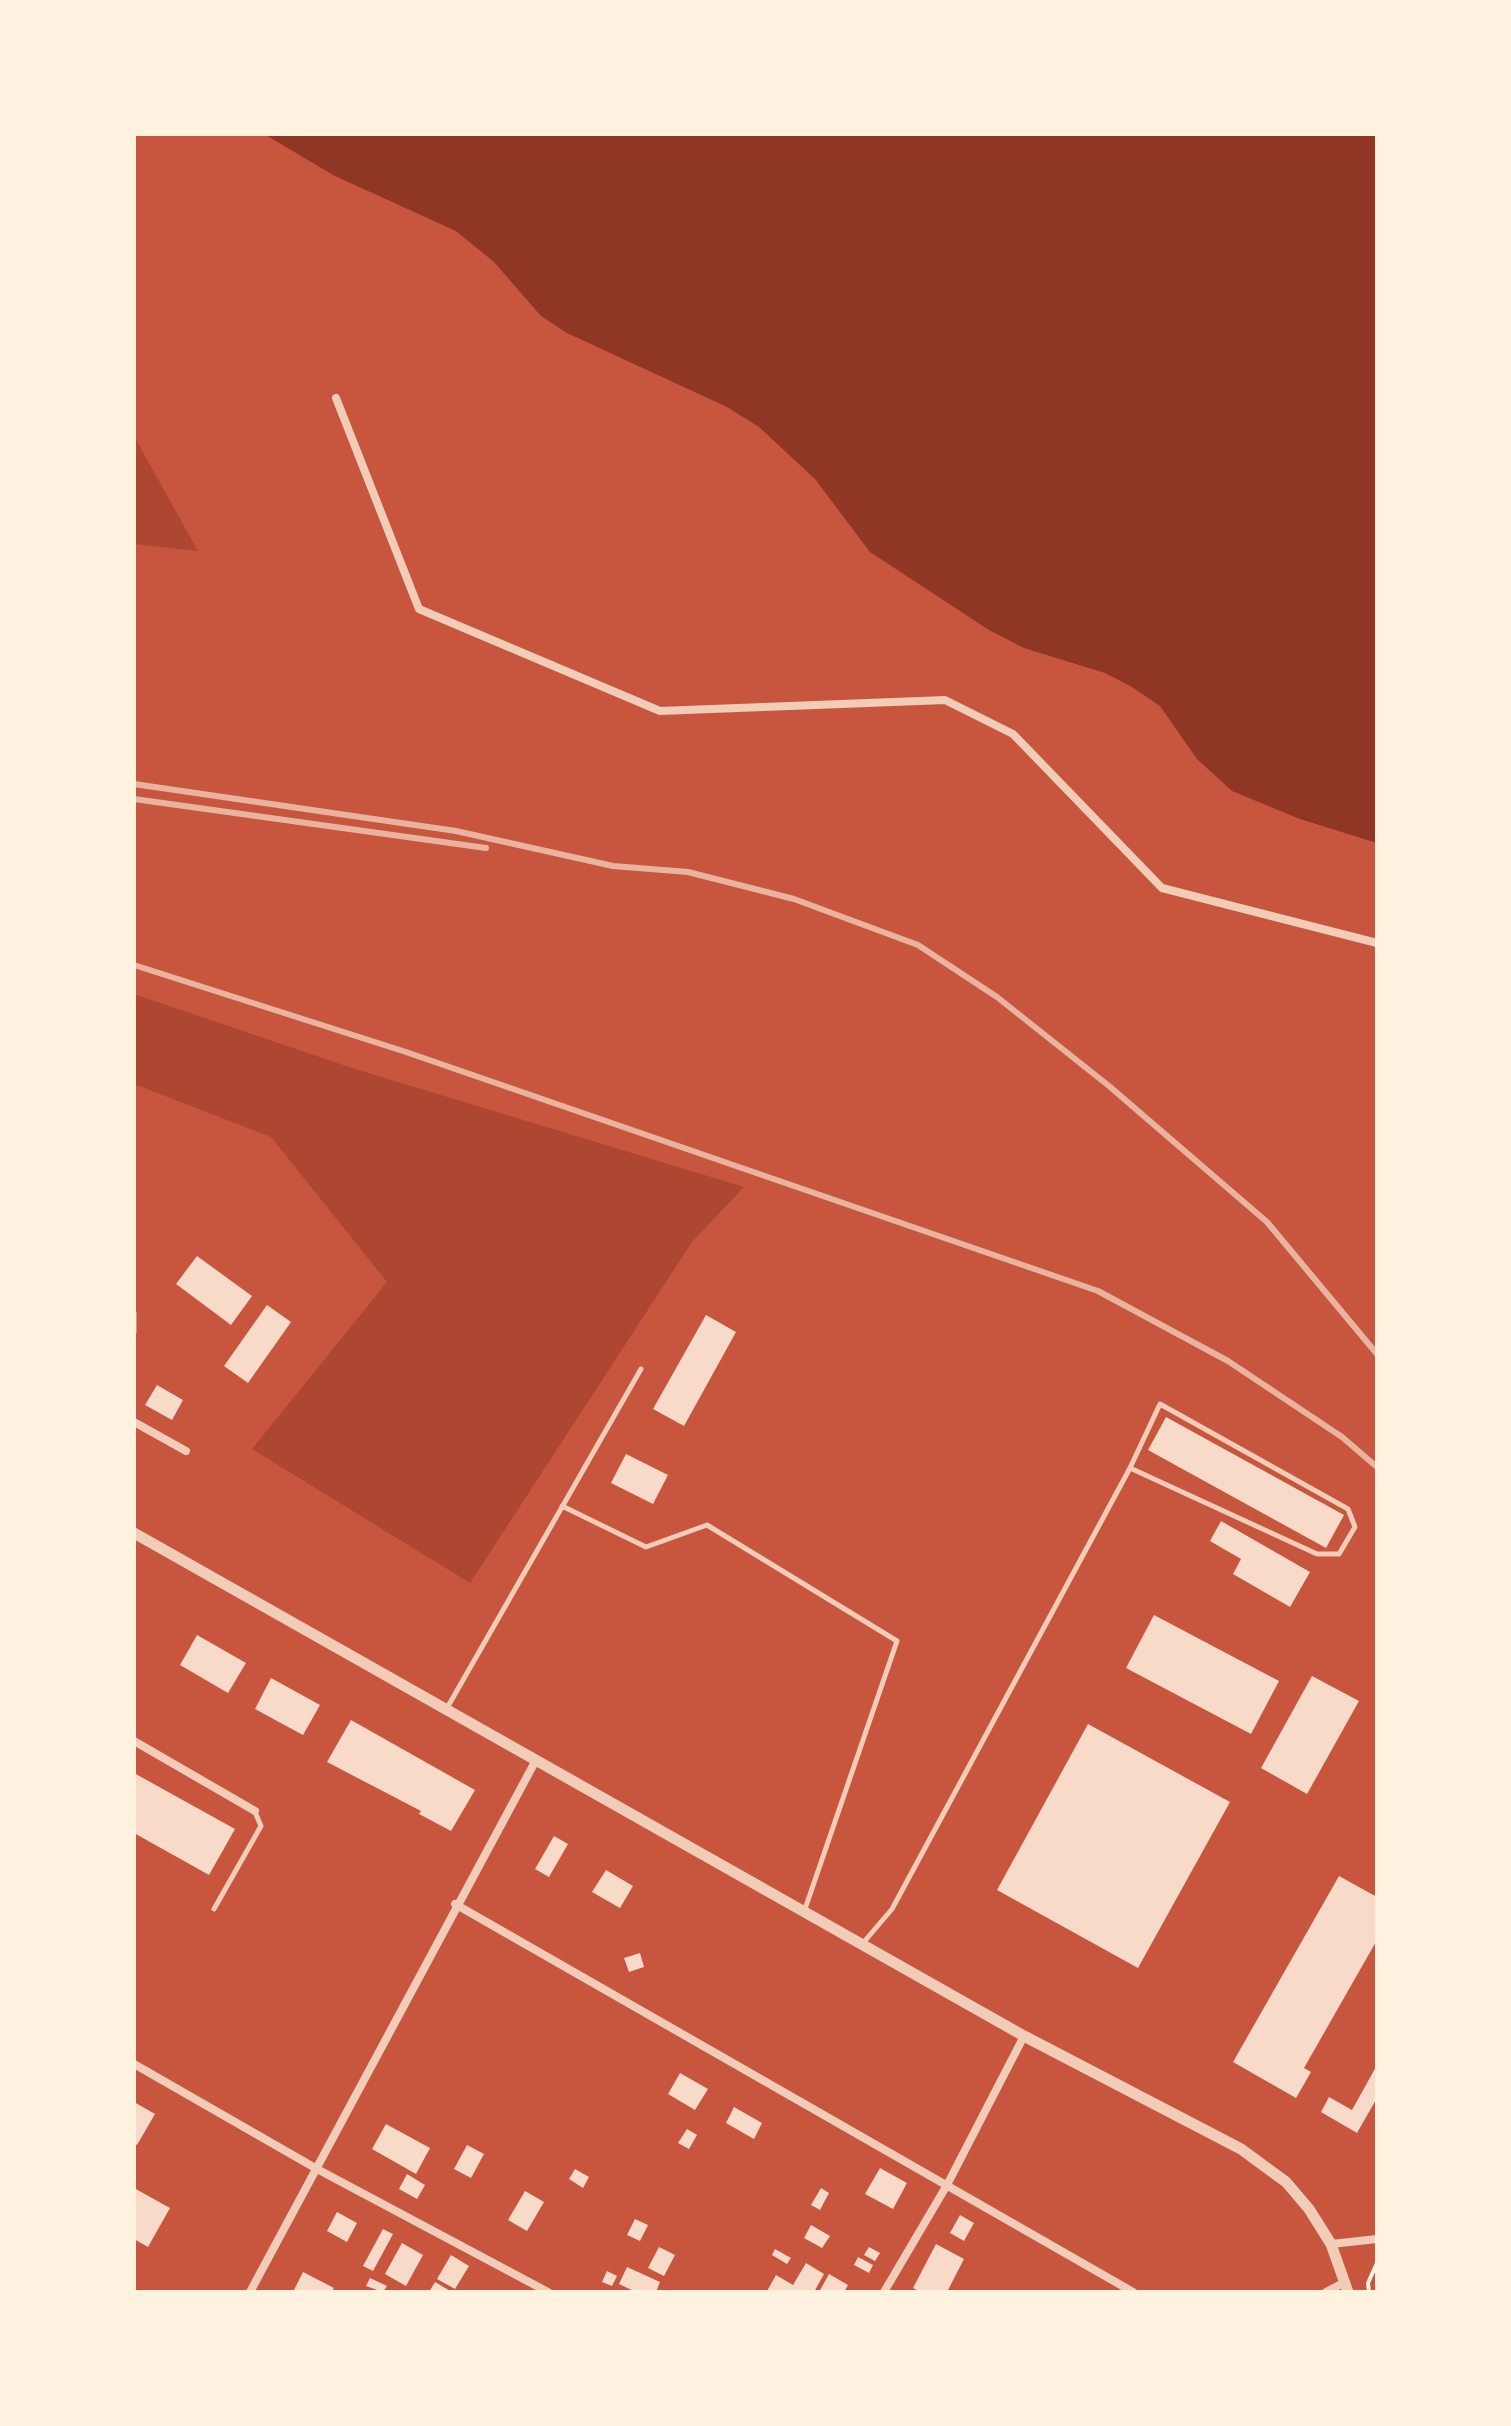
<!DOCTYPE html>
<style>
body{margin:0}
#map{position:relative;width:1511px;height:2426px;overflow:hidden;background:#c8553d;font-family:Montserrat,sans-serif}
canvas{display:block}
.frame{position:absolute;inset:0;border:136px solid #fff3e0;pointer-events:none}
</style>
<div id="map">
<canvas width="1511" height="2426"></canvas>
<div class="frame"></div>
</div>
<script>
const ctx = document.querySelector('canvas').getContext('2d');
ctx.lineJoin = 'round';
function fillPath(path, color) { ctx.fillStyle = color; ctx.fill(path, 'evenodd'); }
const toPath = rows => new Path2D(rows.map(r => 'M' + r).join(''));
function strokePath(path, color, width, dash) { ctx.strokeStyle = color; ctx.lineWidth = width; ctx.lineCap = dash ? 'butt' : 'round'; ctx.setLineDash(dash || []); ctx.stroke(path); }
const green = toPath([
 [134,436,198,551,134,544],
 [134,994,352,1068,744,1187,692,1242,470,1583,252,1449,387,1282,271,1137,134,1084]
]);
const water = toPath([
 [264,134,1377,134,1377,843,1300,819,1232,791,1197,759,1160,706,1132,687,1105,673,1024,648,989,630,870,552,815,479,759,427,727,407,567,333,541,316,494,262,456,231,335,176]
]);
const building = toPath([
 [197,1256,252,1296,231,1325,176,1284],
 [267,1305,291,1322,248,1383,224,1366],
 [706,1315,736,1332,684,1426,653,1409],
 [157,1385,183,1400,172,1420,145,1405],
 [1166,1417,1344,1515,1326,1548,1148,1450],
 [626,1454,668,1475,653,1504,611,1483],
 [1221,1521,1310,1572,1290,1607,1233,1574,1241,1559,1210,1541],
 [1154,1615,1279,1681,1251,1734,1126,1668],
 [197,1635,246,1663,228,1693,180,1665],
 [1312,1676,1359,1701,1307,1794,1261,1768],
 [271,1678,320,1705,303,1735,255,1709],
 [351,1720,475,1790,451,1831,419,1814,421,1811,327,1762],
 [1088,1724,1230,1802,1138,1968,997,1890],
 [134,1773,235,1829,209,1875,134,1833],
 [554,1836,568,1844,549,1877,535,1869],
 [606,1870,633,1886,620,1908,592,1892],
 [1339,1876,1377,1897,1377,1940,1304,2068,1311,2072,1296,2098,1233,2062],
 [640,1953,644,1967,629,1972,624,1958],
 [1377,2065,1377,2098,1357,2133,1321,2112,1329,2097,1352,2110],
 [680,2073,708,2089,695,2110,668,2094],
 [134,2102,155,2114,137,2145,134,2143],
 [734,2107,762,2123,754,2139,726,2123],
 [386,2124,430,2148,416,2174,372,2149],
 [687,2129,697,2135,689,2149,678,2143],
 [467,2145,484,2154,471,2178,454,2169],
 [880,2168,907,2183,893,2209,865,2194],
 [575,2169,589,2177,583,2188,569,2179],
 [407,2174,425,2185,417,2199,399,2189],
 [134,2188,170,2208,148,2247,134,2239],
 [821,2188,829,2193,820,2210,811,2205],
 [525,2191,544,2202,527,2231,508,2220],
 [337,2212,357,2223,347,2242,327,2231],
 [960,2215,974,2223,964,2241,950,2233],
 [635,2219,648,2225,640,2241,627,2235],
 [811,2225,830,2236,822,2248,804,2238],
 [383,2229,393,2234,373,2271,363,2266],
 [402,2243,423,2255,406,2286,385,2274],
 [936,2244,964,2259,947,2292,921,2292,913,2288],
 [659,2247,675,2255,664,2276,648,2268],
 [869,2247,880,2253,875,2261,864,2255],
 [775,2249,791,2258,787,2264,772,2255],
 [451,2255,469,2266,455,2289,437,2279],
 [858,2257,873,2265,869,2273,854,2265],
 [806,2263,824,2274,814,2292,767,2291,776,2275,793,2285],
 [627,2267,660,2282,656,2292,636,2292,619,2284],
 [607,2271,617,2276,612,2286,602,2282],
 [303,2272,334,2288,332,2292,293,2292],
 [829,2274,848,2285,844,2292,819,2292],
 [370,2278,387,2286,383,2292,366,2286],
 [435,2282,452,2292,429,2292]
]);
const path = toPath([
 [1369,2292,1368,2283,1377,2263]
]);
const service = toPath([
 [134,1313,134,1332],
 [562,1506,646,1547,707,1525,897,1641,805,1909],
 [447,1708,641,1369],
 [214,1909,261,1826,255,1812],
 [863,1943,892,1909,1130,1468,1160,1404,1348,1509,1355,1527,1339,1554,1317,1554,1130,1468]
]);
const minor = toPath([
 [336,398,419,609,660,711,945,700,1013,734,1162,888,1377,943],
 [134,1422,186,1451],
 [134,1741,255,1811],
 [455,1904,1133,2292],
 [134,2064,317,2169,548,2292],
 [1331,2244,1377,2239],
 [250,2292,536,1760],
 [884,2292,947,2185,1024,2036],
 [1326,2292,1345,2282]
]);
const tertiary = toPath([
 [134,1533,1024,2036,1241,2149,1286,2182,1309,2209,1331,2244,1348,2292]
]);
const rail = toPath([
 [134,784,456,831,613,866,688,872,794,899,918,945,997,997,1109,1086,1267,1222,1377,1354],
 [134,799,486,848],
 [134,965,406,1052,1098,1291,1228,1361,1342,1437,1377,1467]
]);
fillPath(green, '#ae4732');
fillPath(water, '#8f3625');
fillPath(building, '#f7dbc8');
strokePath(path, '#fff3e0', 4);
strokePath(service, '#f1ccb7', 5);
strokePath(minor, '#f1ccb7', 8);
strokePath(tertiary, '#f1ccb7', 11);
strokePath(rail, '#e9b49f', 6);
</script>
